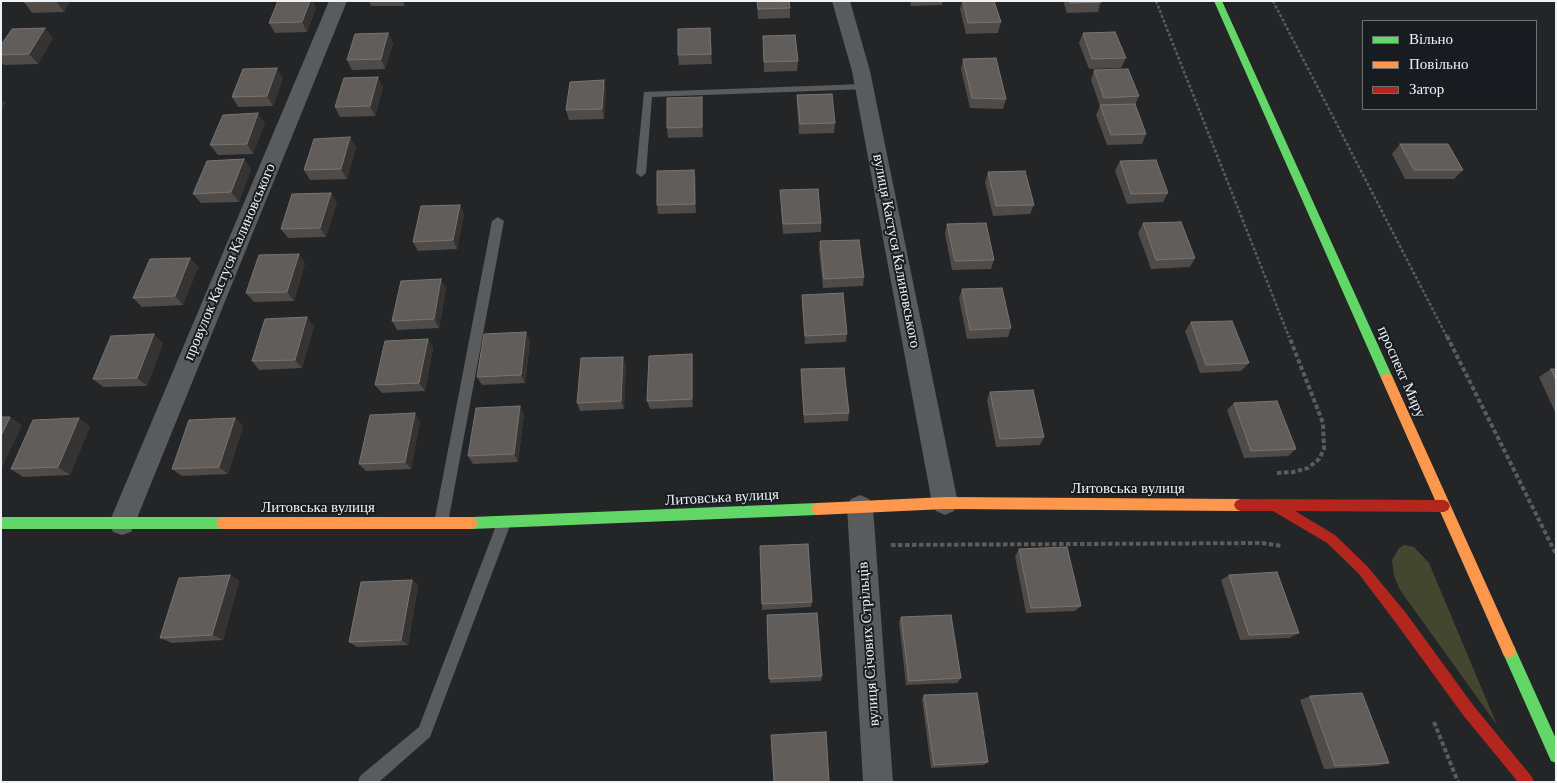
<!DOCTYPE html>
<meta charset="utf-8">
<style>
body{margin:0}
#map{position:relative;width:1557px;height:783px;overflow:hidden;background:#232527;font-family:Georgia,serif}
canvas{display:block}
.frame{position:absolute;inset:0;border:2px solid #eff2f5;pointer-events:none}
.legend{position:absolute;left:1362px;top:20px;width:175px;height:90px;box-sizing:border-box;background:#181c20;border:1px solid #6e7275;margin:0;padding:6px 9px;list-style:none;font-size:15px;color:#eff2f5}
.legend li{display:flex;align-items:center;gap:10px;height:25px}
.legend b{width:25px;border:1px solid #6e7275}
</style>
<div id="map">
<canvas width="1557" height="783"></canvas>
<div class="frame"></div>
<ul class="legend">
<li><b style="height:6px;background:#63d668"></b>Вільно</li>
<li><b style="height:6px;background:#ff974d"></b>Повільно</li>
<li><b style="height:6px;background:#b3261e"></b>Затор</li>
</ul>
</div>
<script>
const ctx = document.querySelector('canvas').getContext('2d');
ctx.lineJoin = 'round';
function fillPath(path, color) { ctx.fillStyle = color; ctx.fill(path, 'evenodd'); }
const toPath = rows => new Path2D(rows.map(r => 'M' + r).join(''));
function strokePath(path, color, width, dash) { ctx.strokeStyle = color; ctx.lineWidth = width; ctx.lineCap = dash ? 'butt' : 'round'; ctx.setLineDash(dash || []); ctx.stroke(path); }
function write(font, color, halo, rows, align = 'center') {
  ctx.font = font + ' Georgia,serif'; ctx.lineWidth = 4; ctx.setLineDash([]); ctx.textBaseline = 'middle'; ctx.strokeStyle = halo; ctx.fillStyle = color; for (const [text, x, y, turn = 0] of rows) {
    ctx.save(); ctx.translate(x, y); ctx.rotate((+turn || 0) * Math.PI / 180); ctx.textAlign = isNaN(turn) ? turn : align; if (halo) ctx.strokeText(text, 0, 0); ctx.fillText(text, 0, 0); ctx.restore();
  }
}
const green = toPath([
 [1404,545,1414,547,1429,563,1497,725,1400,590,1394,576,1392,560,1399,548]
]);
const pathFar1 = toPath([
 [1156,1,1289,337],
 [1273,1,1447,337]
]);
const path = toPath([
 [1447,336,1556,554],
 [1277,473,1293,472,1308,468,1319,459,1324,449,1323,423,1289,336],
 [891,545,1262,543,1282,546],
 [1434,722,1458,782]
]);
const lane = toPath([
 [864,84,869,87,867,89,652,97,646,173,641,177,636,173,644,92,864,84],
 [498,217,504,221,448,523,446,528,441,529,436,528,434,523,492,221,498,217],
 [504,517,509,518,511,523,430,737,379,782,358,782,360,776,419,727,497,523,499,518,504,517]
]);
const street = toPath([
 [329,1,347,1,135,523,131,532,122,535,113,532,109,523,329,1],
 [832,1,850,1,870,71,958,503,954,511,945,515,936,511,932,503,852,71,832,1],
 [860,495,869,499,873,507,893,782,863,782,847,507,851,499,860,495]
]);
const fast = toPath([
 [1214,1,1222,1,1393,378,1391,381,1383,381,1381,378,1214,1],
 [817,503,821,505,823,509,821,513,817,515,472,529,468,527,466,523,468,519,472,517,817,503],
 [1,517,222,517,226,519,228,523,226,527,222,529,1,529,1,517],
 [1509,644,1514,646,1556,739,1556,763,1551,761,1502,651,1504,646,1509,644]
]);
const slow = toPath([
 [1387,373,1391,375,1393,378,1514,646,1516,651,1514,656,1509,658,1504,656,1381,378,1383,375,1387,373],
 [945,497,1240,499,1244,501,1246,505,1244,509,1240,511,945,509,817,515,813,513,811,509,813,505,817,503,945,497],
 [222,517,472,517,476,519,478,523,476,527,472,529,222,529,218,527,216,523,218,519,222,517]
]);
const jam = toPath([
 [1240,499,1444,500,1448,502,1450,506,1448,510,1444,512,1295,511,1335,535,1367,566,1406,613,1473,705,1532,777,1534,782,1518,782,1463,715,1396,623,1359,574,1327,543,1273,511,1240,511,1236,509,1234,505,1236,501,1240,499]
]);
const wall = toPath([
 [70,1,64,12,32,13,24,2],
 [369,1,405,1,404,6,371,6],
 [757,1,790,8,790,18,758,19],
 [910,1,943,1,942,5,911,6],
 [962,1,994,1,1001,22,998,33,966,34,960,9],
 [1063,1,1101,1,1098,12,1067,13],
 [316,8,307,32,275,33,269,23],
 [710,28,712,64,679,65,678,55],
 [388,33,393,43,385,69,352,70,347,60],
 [1083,33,1126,58,1121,68,1089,69,1079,43],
 [763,36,798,61,797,71,764,72],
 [53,38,38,64,4,65,1,62,1,45],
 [963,59,1006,99,1003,109,970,108,961,69],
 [1094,70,1139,96,1135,105,1146,134,1142,144,1107,145,1096,115,1100,106,1091,80],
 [283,78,273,106,238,107,232,97],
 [604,80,606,90,604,119,569,120,566,110],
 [383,87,375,116,340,117,335,107],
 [797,95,835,123,834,133,799,134,797,105],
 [703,107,703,137,668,138,667,128],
 [265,123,253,154,218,155,210,145],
 [350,137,356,147,347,179,310,180,304,170],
 [1400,144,1463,170,1454,179,1405,179,1392,154],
 [244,159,251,169,239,202,201,203,193,194],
 [1120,161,1168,193,1163,202,1127,204,1115,171],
 [694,170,696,180,696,213,658,214,657,205],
 [988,172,1034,205,1030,214,993,216,985,182],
 [780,190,821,223,821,232,783,234],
 [337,202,326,237,288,238,281,229],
 [460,205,464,214,457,249,418,251,413,242],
 [1143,223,1195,258,1190,267,1151,269,1138,233],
 [947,224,994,260,991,269,952,270,945,234],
 [820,241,864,277,863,286,823,288,819,250],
 [190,258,198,267,183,305,142,307,133,298],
 [305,263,294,301,254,302,246,293],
 [446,288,439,328,397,330,392,321],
 [962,289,1011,328,1008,337,967,339,959,298],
 [802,295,847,334,846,342,805,344,802,303],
 [1191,322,1249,363,1241,371,1200,373,1185,331],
 [314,326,302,368,259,370,252,361],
 [428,339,433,348,425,391,382,393,375,385],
 [530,340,525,383,482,385,477,377],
 [163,343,147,386,103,387,93,379],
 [692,354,693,363,693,407,650,409,647,401],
 [626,365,624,409,580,411,577,403],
 [801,369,849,413,848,421,804,423,801,378],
 [1551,369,1556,369,1556,414,1539,377],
 [990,392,1044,437,1040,445,996,447,987,400],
 [1234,403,1296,449,1288,456,1244,458,1227,410],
 [524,414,518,462,473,464,468,456],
 [235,418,243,426,228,474,182,476,172,469],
 [420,421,411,469,366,471,359,464],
 [90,426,70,475,23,477,11,469],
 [760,546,812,602,811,607,762,610],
 [1019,549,1081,606,1075,611,1026,613,1015,556],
 [230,575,239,581,223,640,172,643,160,638],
 [1229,575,1299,633,1289,638,1240,640,1221,580],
 [412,580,418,585,408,645,357,647,349,642],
 [767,615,822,676,821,681,770,683],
 [901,617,961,678,957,683,906,685,899,622],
 [924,695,988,762,984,765,931,768,922,699],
 [1310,696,1389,763,1377,766,1324,769,1300,700]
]);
const shadedWall = toPath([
 [56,1,70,1,64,12],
 [310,1,313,1,316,8,307,32,302,22],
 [402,1,405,1,404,6],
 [45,28,53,38,38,64,29,54],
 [710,28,711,38,712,64,711,54],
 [388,33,393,43,385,69,381,59],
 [277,68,283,78,273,106,267,96],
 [378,77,383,87,375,116,370,106],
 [604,80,606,90,604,119,602,109],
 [702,97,703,107,703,137,702,127],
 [1,99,6,103,1,111],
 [258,113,265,123,253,154,247,144],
 [350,137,356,147,347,179,341,169],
 [244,159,251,169,239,202,231,192],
 [694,170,696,180,696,213,695,204],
 [331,193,337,202,326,237,320,228],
 [460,205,464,214,457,249,453,240],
 [299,254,305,263,294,301,287,292],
 [190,258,198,267,183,305,175,296],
 [441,279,446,288,439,328,434,319],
 [307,317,314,326,302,368,295,360],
 [526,332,530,340,525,383,521,375],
 [154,334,163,343,147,386,137,378],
 [428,339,433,348,425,391,419,383],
 [692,354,693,363,693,407,692,399],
 [623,357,626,365,624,409,621,401],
 [520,406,524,414,518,462,514,454],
 [415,413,420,421,411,469,405,462],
 [10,417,22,425,1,470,1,436],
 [79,418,90,426,70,475,58,467],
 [235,418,243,426,228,474,219,467],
 [230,575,239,581,223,640,212,635],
 [412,580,418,585,408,645,401,640]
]);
const building = toPath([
 [24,1,56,1,24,2,24,1],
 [278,1,310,1,302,22,269,23,278,1],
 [757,1,789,1,790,8,758,9,757,1],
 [963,1,994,1,1001,22,968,23,963,1],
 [1070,1,1101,1,1102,2,1070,3,1070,1],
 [45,28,29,54,1,55,1,45,12,29,45,28],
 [710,28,711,54,678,55,678,29,710,28],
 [1115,32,1126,58,1092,59,1083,33,1115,32],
 [388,33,381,59,347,60,355,34,388,33],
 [795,35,798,61,764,62,763,36,795,35],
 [996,58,1006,99,972,98,963,59,996,58],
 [277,68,267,96,232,97,243,69,277,68],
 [1128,69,1139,96,1104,98,1094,70,1128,69],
 [378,77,370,106,335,107,344,78,378,77],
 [604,80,602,109,566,110,570,82,604,80],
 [832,94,835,123,800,124,797,95,832,94],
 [702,97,702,127,667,128,667,98,702,97],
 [1135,104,1146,134,1111,135,1100,105,1135,104],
 [258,113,247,144,210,145,223,115,258,113],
 [350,137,341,169,304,170,314,139,350,137],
 [1400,144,1448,144,1463,170,1414,170,1400,144],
 [244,159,231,192,193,194,207,161,244,159],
 [1156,160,1168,193,1131,194,1120,161,1156,160],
 [694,170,695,204,657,205,657,171,694,170],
 [1025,171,1034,205,996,206,988,172,1025,171],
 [818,189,821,223,783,224,780,190,818,189],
 [331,193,320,228,281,229,292,194,331,193],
 [460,205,453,240,413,242,421,206,460,205],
 [1181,222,1195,258,1156,260,1143,223,1181,222],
 [986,223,994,260,955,261,947,224,986,223],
 [859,240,864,277,824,279,820,241,859,240],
 [299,254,287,292,246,293,259,255,299,254],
 [190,258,175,296,133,298,150,259,190,258],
 [441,279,434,319,392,321,401,281,441,279],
 [1002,288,1011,328,970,330,962,289,1002,288],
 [843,293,847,334,805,336,802,295,843,293],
 [307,317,295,360,252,361,265,319,307,317],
 [1232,321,1249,363,1206,365,1191,322,1232,321],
 [526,332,521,375,477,377,484,334,526,332],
 [154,334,137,378,93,379,111,336,154,334],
 [428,339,419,383,375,385,385,341,428,339],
 [692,354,692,399,647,401,649,356,692,354],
 [623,357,621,401,577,403,581,358,623,357],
 [844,368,849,413,804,415,801,369,844,368],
 [1551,369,1556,369,1556,380,1551,369],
 [1033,390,1044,437,1000,439,990,392,1033,390],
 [1277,401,1296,449,1251,451,1234,403,1277,401],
 [520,406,514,454,468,456,476,408,520,406],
 [415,413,405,462,359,464,370,415,415,413],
 [1,417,10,417,1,436,1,417],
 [79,418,58,467,11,469,33,420,79,418],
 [235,418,219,467,172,469,189,420,235,418],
 [808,544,812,602,762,604,760,546,808,544],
 [1067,547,1081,606,1031,608,1019,549,1067,547],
 [1277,572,1299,633,1249,635,1229,575,1277,572],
 [230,575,212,635,160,638,179,578,230,575],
 [412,580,401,640,349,642,361,582,412,580],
 [817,613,822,676,769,679,767,615,817,613],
 [951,615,961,678,909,681,901,617,951,615],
 [977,693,988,762,934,765,924,695,977,693],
 [1362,693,1389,763,1335,766,1310,696,1362,693],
 [826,732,829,782,774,782,771,735,826,732]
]);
const streetNames = [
 ["вулиця Кастуся Калиновського",896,251,79],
 ["провулок Кастуся Калиновського",230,262,-67],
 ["проспект Миру",1401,372,66],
 ["Литовська вулиця",1128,489],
 ["Литовська вулиця",722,498,-3],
 ["Литовська вулиця",318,508],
 ["вулиця Січових Стрільців",869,644,-94]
];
fillPath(green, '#44472f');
strokePath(pathFar1, '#5a5b5d', 2.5, [3, 2]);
strokePath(path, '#5a5b5d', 4, [4.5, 2.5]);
fillPath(lane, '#595b5d');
fillPath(street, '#595b5d');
fillPath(fast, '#63d668');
fillPath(slow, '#ff974d');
fillPath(jam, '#b3261e');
fillPath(wall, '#4f4b48');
fillPath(shadedWall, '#363433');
fillPath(building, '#605d5b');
strokePath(building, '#777473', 1);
write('15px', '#eff2f5', '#181c20', streetNames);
</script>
